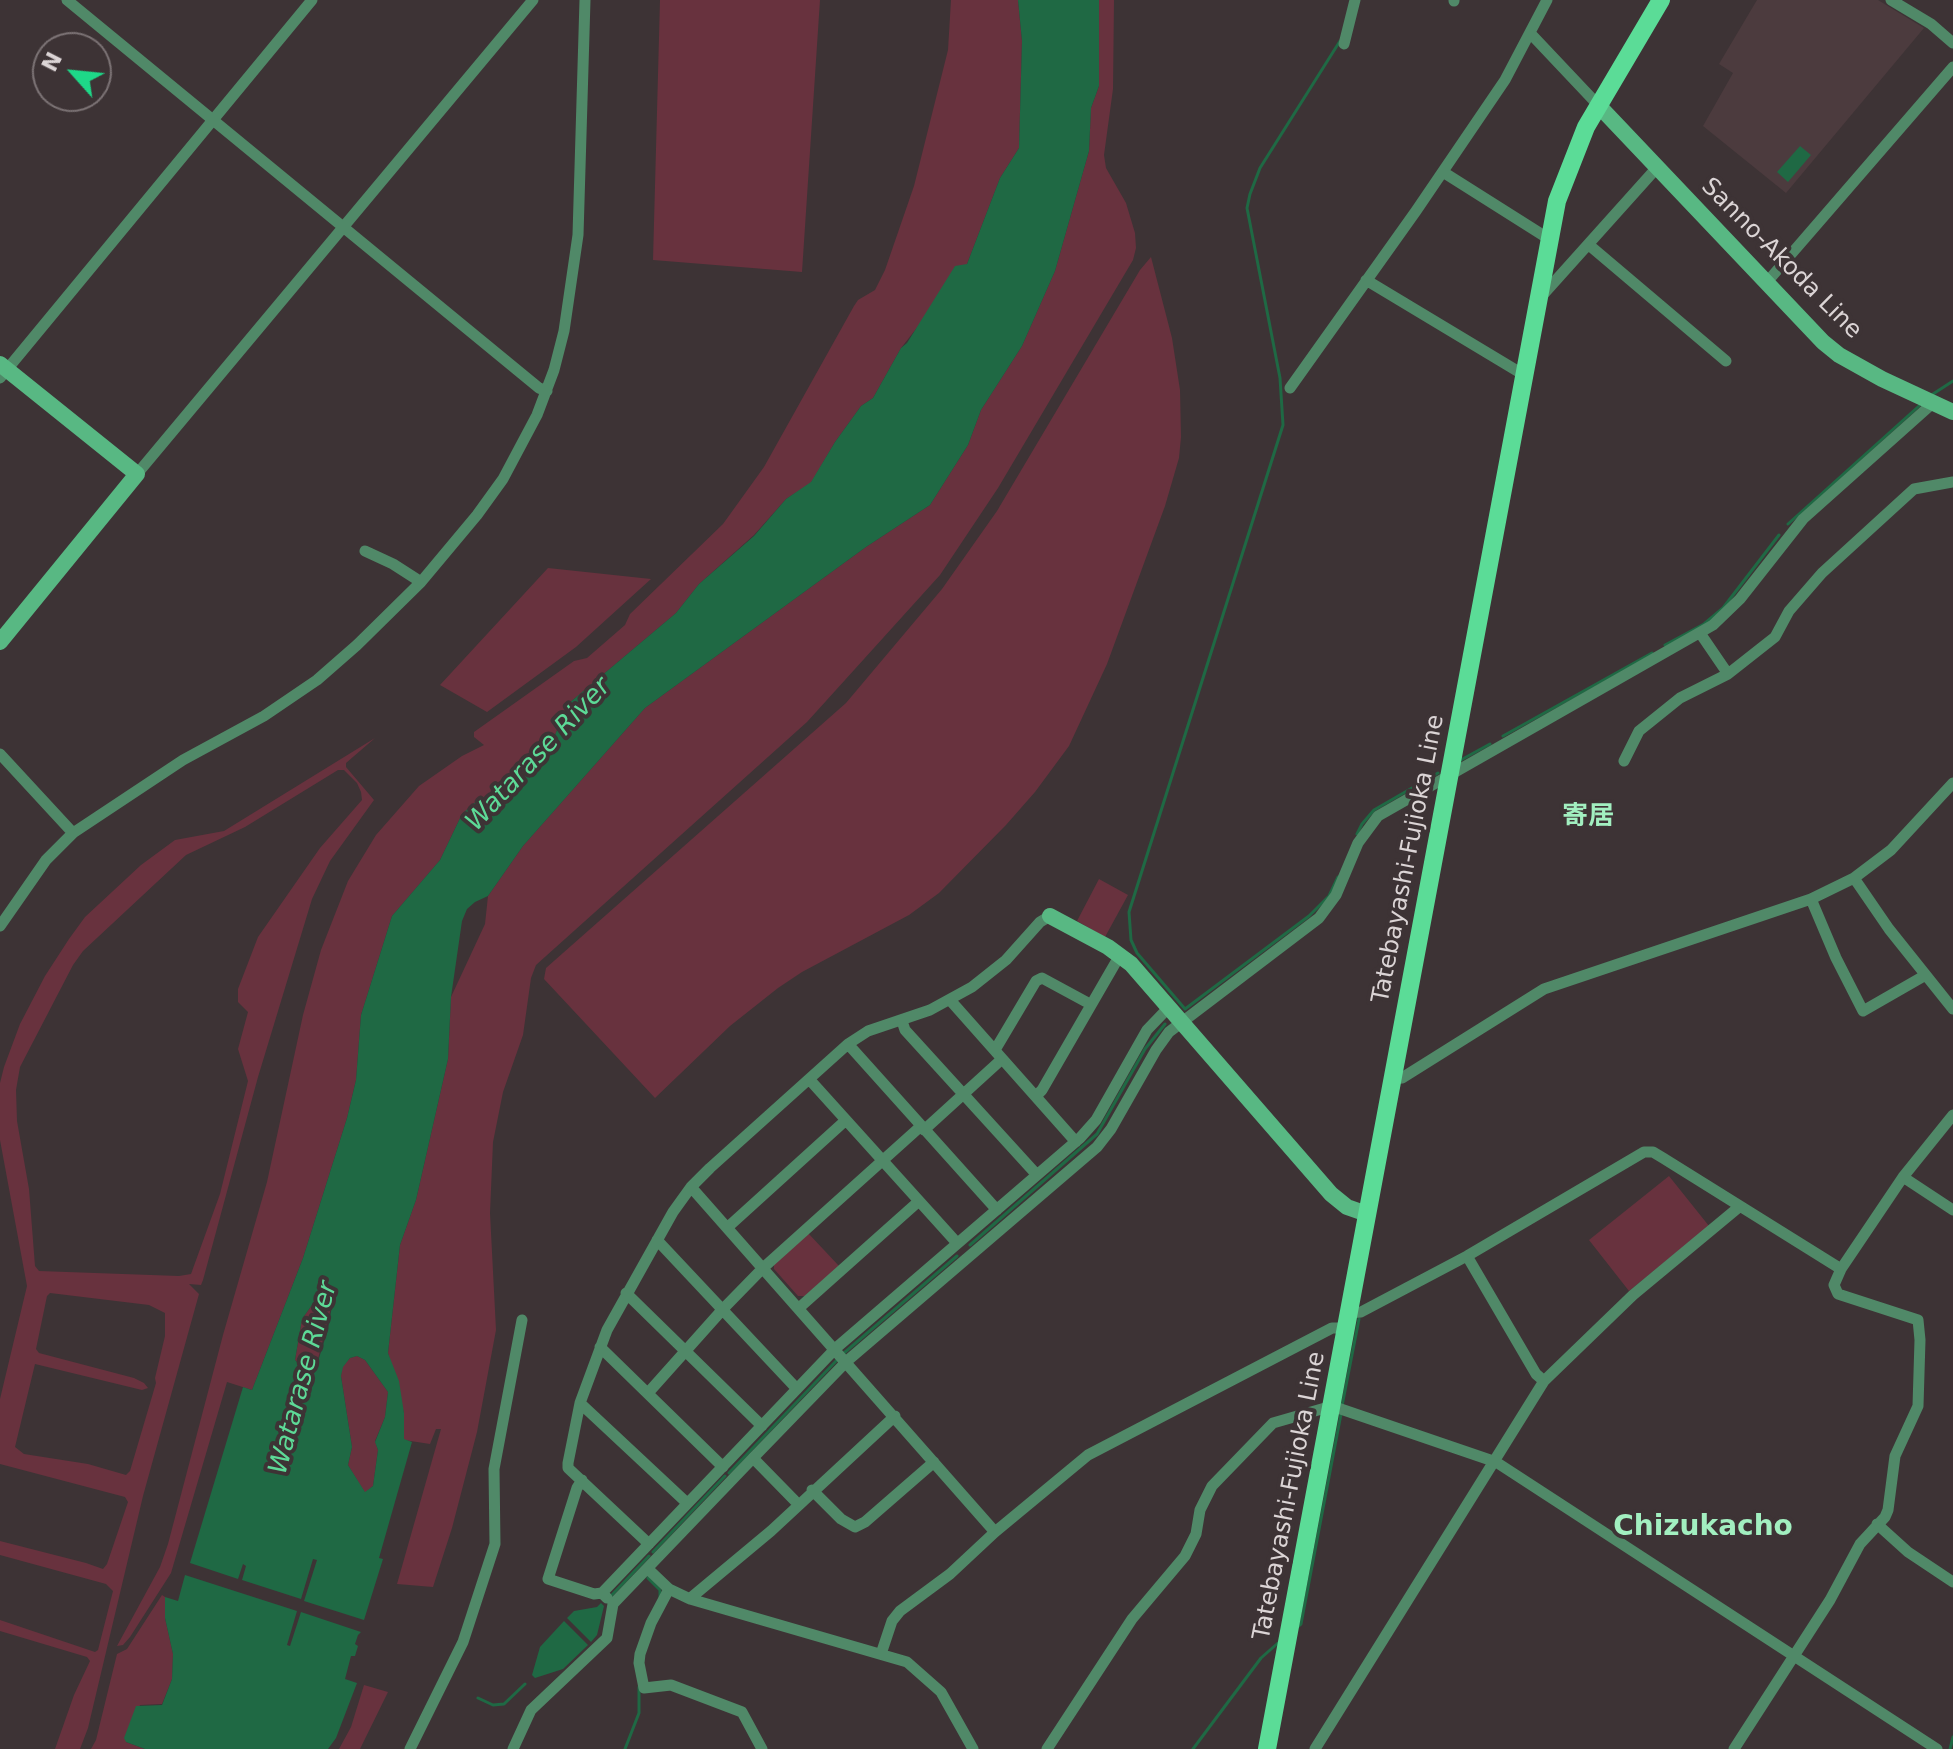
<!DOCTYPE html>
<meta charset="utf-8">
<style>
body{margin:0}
#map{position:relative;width:1953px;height:1749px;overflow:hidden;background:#3d3335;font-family:"DejaVu Sans",sans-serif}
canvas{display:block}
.north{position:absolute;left:32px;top:32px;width:80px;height:80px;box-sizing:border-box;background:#3d3335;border:2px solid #7c7375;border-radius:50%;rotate:297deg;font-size:22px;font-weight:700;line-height:32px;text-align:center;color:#dbd4d5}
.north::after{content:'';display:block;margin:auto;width:28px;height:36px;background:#1ed888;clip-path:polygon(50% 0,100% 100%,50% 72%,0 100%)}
</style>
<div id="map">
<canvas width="1953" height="1749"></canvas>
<div class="north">N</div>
</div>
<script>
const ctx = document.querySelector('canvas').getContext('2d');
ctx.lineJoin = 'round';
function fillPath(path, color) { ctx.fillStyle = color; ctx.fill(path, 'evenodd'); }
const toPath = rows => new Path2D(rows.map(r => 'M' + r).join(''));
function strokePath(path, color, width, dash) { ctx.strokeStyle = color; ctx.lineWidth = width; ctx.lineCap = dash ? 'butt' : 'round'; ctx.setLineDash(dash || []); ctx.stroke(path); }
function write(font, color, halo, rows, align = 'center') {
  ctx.font = font + ' "DejaVu Sans","Noto Sans JP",sans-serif'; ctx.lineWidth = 8; ctx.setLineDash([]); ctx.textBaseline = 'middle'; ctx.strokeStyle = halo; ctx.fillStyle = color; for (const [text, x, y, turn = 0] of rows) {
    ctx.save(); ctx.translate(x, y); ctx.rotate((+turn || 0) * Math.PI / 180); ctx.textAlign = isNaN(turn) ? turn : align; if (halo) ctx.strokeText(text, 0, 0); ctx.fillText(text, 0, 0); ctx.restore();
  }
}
const built = toPath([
 [1757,0,1878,0,1924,28,1786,193,1703,126,1733,73,1719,64]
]);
const green = toPath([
 [660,0,820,0,802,272,653,260],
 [951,0,1018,0,1022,41,1019,148,1000,178,967,264,901,348,873,398,861,406,835,442,811,483,786,499,754,535,699,584,676,613,568,704,555,735,524,776,500,791,479,799,462,814,440,860,392,916,361,1015,356,1080,347,1118,303,1258,252,1390,227,1382,171,1573,130,1637,123,1645,117,1646,160,1567,168,1544,223,1335,267,1182,303,1015,321,950,348,881,376,835,419,786,462,756,484,745,474,737,474,732,574,661,587,658,625,625,630,614,723,524,764,467,854,306,858,300,875,290,885,270,914,186,948,50],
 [1099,0,1114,0,1113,89,1104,155,1106,168,1126,203,1135,233,1136,248,1133,260,998,488,940,575,807,722,536,965,531,978,523,1035,503,1092,493,1142,490,1213,496,1330,477,1432,452,1528,433,1587,397,1584,441,1429,436,1429,430,1444,404,1440,404,1413,388,1353,400,1245,416,1200,448,1059,451,997,485,924,488,896,523,846,645,708,866,547,930,505,968,445,981,410,1022,346,1055,271,1089,151,1091,108,1099,86],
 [1151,257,1172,338,1180,390,1181,437,1179,458,1165,506,1107,664,1069,746,1035,792,1006,825,939,893,909,915,802,972,778,988,730,1026,655,1098,544,979,546,968,846,703,942,589,997,511,1140,270],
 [548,568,651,579,576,647,487,712,440,685],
 [375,738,346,763,346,767,374,800,330,861,312,899,258,1077,203,1280,201,1285,189,1284,199,1294,143,1496,88,1728,80,1749,55,1749,74,1695,90,1661,87,1657,0,1631,0,1620,95,1652,98,1650,113,1591,106,1584,0,1555,0,1541,86,1563,103,1569,107,1564,128,1502,125,1497,0,1464,0,1399,27,1286,0,1140,0,1083,4,1067,20,1024,45,976,69,939,85,917,141,865,175,840,224,831],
 [338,770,344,770,357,783,361,792,362,800,320,848,258,937,238,989,238,1002,248,1012,238,1049,248,1081,220,1194,191,1274,179,1276,39,1271,35,1266,29,1189,17,1121,16,1090,20,1067,73,965,83,951,186,855,245,827],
 [50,1293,149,1305,165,1313,165,1336,155,1378,156,1383,130,1471,126,1475,88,1464,24,1454,15,1447,35,1364,142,1390,148,1388,144,1383,134,1378,39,1353,36,1349,47,1296],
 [1099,879,1128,895,1105,937,1077,921],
 [1669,1176,1709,1226,1629,1291,1589,1240],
 [808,1233,839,1266,805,1296,798,1296,774,1269,774,1264],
 [331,1290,333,1300,315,1371,303,1368,295,1360,302,1319,317,1298],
 [357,1356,365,1360,388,1392,385,1417,375,1441,378,1450,373,1486,365,1493,348,1465,352,1447,341,1376,342,1367,350,1358],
 [162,1595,165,1597,165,1618,173,1654,172,1679,162,1704,140,1705,126,1742,145,1749,91,1749,96,1740,117,1654,127,1649],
 [364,1685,388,1692,360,1749,339,1749,351,1727]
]);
const water = toPath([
 [1018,0,1099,0,1099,86,1091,108,1089,151,1055,271,1022,346,981,410,968,445,930,505,866,547,645,708,523,846,488,896,475,902,467,909,462,921,451,997,448,1059,416,1200,400,1245,388,1353,399,1381,404,1413,404,1439,412,1442,379,1558,383,1559,364,1620,304,1601,317,1560,313,1559,301,1599,242,1580,246,1566,243,1564,238,1579,190,1563,243,1387,252,1390,303,1258,347,1118,356,1080,361,1015,392,916,440,860,462,814,479,799,500,791,524,776,555,735,568,704,676,613,699,584,754,536,786,499,811,482,835,442,861,406,873,398,901,348,907,343,955,266,967,264,1000,178,1019,148,1022,41],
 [331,1291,333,1300,328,1329,315,1371,303,1368,295,1360,302,1319,317,1298],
 [357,1356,365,1360,388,1392,385,1417,375,1442,378,1450,373,1486,365,1492,348,1465,352,1447,341,1376,343,1367,350,1358],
 [1800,146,1811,155,1788,182,1777,172],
 [185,1575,297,1611,287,1645,290,1646,301,1612,361,1632,358,1635,355,1644,358,1646,355,1656,351,1656,345,1679,357,1683,336,1738,328,1749,145,1749,126,1742,124,1738,136,1706,162,1705,172,1679,173,1654,165,1618,165,1597,178,1601],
 [601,1603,604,1606,597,1635,591,1642,567,1618,574,1611,597,1607],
 [564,1621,588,1645,563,1669,535,1678,532,1675,540,1647]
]);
const stream = toPath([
 [1933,394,1953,381],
 [1788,524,1919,406],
 [1665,645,1704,624,1723,608,1779,535],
 [1503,736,1652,653],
 [1459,761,1490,744],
 [1357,834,1362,824,1374,810,1438,773],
 [1185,1009,1137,953,1131,940,1129,912,1283,425,1280,378,1247,208,1250,194,1260,168,1340,41],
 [1185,1009,1309,916,1329,896,1338,877],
 [970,1245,1097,1134,1145,1049,1165,1024],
 [844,1353,957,1256],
 [1342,1406,1359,1319],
 [729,1473,837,1360],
 [653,1552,725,1476],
 [651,1575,648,1578,660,1590,660,1598],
 [610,1597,649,1556],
 [1296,1628,1301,1624,1341,1414],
 [478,1698,493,1705,504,1704,525,1684],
 [625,1749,639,1713,639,1687],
 [1193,1749,1261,1658,1278,1643],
 [1950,1749,1953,1737]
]);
const street = toPath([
 [67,0,539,388,547,391],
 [1891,0,1931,24,1953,43],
 [1454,1,1454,0],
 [1531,34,1599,106],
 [1344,44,1355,0],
 [1443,172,1549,239],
 [1589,245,1726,361],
 [1366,280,1524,375],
 [1767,282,1953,67],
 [1540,298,1653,172,1660,170],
 [0,378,312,0],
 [1290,388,1416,211,1505,80,1547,0],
 [137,474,533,0],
 [365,551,393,564,421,582],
 [1700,633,1728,674],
 [0,754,73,833],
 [1624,761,1639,731,1680,698,1728,674,1775,637,1789,611,1822,573,1914,489,1953,482],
 [1854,878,1889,929,1953,1009],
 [1811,899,1836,958,1863,1011,1924,976],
 [0,926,46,860,73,833,183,760,264,716,317,680,357,645,421,582,477,515,503,479,537,415,554,370,564,331,578,235,585,0],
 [950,1000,1076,1142],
 [902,1021,905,1030,1037,1175],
 [848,1044,997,1210],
 [995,1050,1036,981,1042,978,1090,1004],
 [809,1079,957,1243],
 [1392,1079,1402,1078,1544,989,1811,899,1854,878,1891,850,1953,783],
 [1036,1096,1042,1090,1120,955],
 [924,1130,1002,1059],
 [1903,1177,1953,1210],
 [691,1187,995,1532],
 [728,1227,846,1120],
 [657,1240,797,1389],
 [1467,1256,1536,1374,1544,1381],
 [626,1293,762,1426],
 [799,1308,919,1201],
 [1349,1313,1361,1312,1467,1256,1644,1152,1653,1152,1663,1158,1841,1269,1903,1177,1953,1115],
 [600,1347,723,1467],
 [648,1393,723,1309,763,1268,921,1126],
 [580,1403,687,1503],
 [753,1458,798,1504],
 [582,1480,577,1488,548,1579,594,1594,602,1593,607,1598],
 [812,1490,841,1519,855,1527,865,1522,934,1462],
 [1877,1524,1908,1552,1953,1582],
 [649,1544,568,1468,568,1463,580,1403,607,1330,673,1212,691,1187,710,1168,848,1044,868,1031,930,1010,972,987,1006,960,1040,922,1050,916],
 [648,1569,669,1589,690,1599,693,1596,771,1531,895,1416],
 [669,1589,651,1623,640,1654,639,1663,644,1688,671,1685,742,1712,762,1749],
 [602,1593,836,1348,1080,1138,1096,1120,1147,1030,1170,1006],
 [690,1599,907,1662,941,1692,973,1749],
 [881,1654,892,1621,900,1611,950,1574,995,1532,1088,1455,1332,1328,1346,1328],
 [410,1749,463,1642,495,1544,494,1469,522,1320],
 [513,1749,531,1710,607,1638,613,1604,753,1458,847,1361,1097,1147,1111,1129,1156,1050,1169,1032,1319,918,1336,895,1358,843,1378,816,1713,625,1740,599,1803,519,1933,403],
 [1047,1749,1132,1619,1185,1556,1196,1534,1200,1510,1212,1486,1273,1423,1332,1406,1496,1462,1937,1749],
 [1315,1749,1544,1381,1633,1295,1739,1207],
 [1734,1749,1830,1600,1860,1544,1885,1517,1888,1510,1895,1456,1918,1406,1920,1340,1918,1320,1838,1294,1834,1285,1841,1269]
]);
const secondary = toPath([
 [1599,106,1823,342,1839,355,1882,379,1953,412],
 [0,364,137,474,0,642],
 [1050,916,1108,947,1131,964,1331,1194,1347,1207,1367,1214]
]);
const primary = toPath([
 [1267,1749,1557,201,1586,127,1661,0]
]);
const streetNames = [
 ["Sanno-Akoda Line",1781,259,45],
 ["Tatebayashi-Fujioka Line",1409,859,-79],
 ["Tatebayashi-Fujioka Line",1290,1496,-79]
];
const waterNames = [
 ["Watarase River",539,755,-47],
 ["Watarase River",304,1378,-75]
];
const neighbourhoodNames = [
 ["寄居",1588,817]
];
const quarterNames = [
 ["Chizukacho",1703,1528]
];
fillPath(built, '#4c3b3e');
fillPath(green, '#68323e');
fillPath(water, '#1f6944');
strokePath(stream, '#1f6944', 3);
strokePath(street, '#508968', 11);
strokePath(secondary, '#58b883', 16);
strokePath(primary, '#5bdc97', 18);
write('24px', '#dbd4d5', '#3d3335', streetNames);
write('italic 26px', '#5dda97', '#3d3335', waterNames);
write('bold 26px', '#a2efc0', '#3d3335', neighbourhoodNames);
write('bold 28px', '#a2efc0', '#3d3335', quarterNames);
</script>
